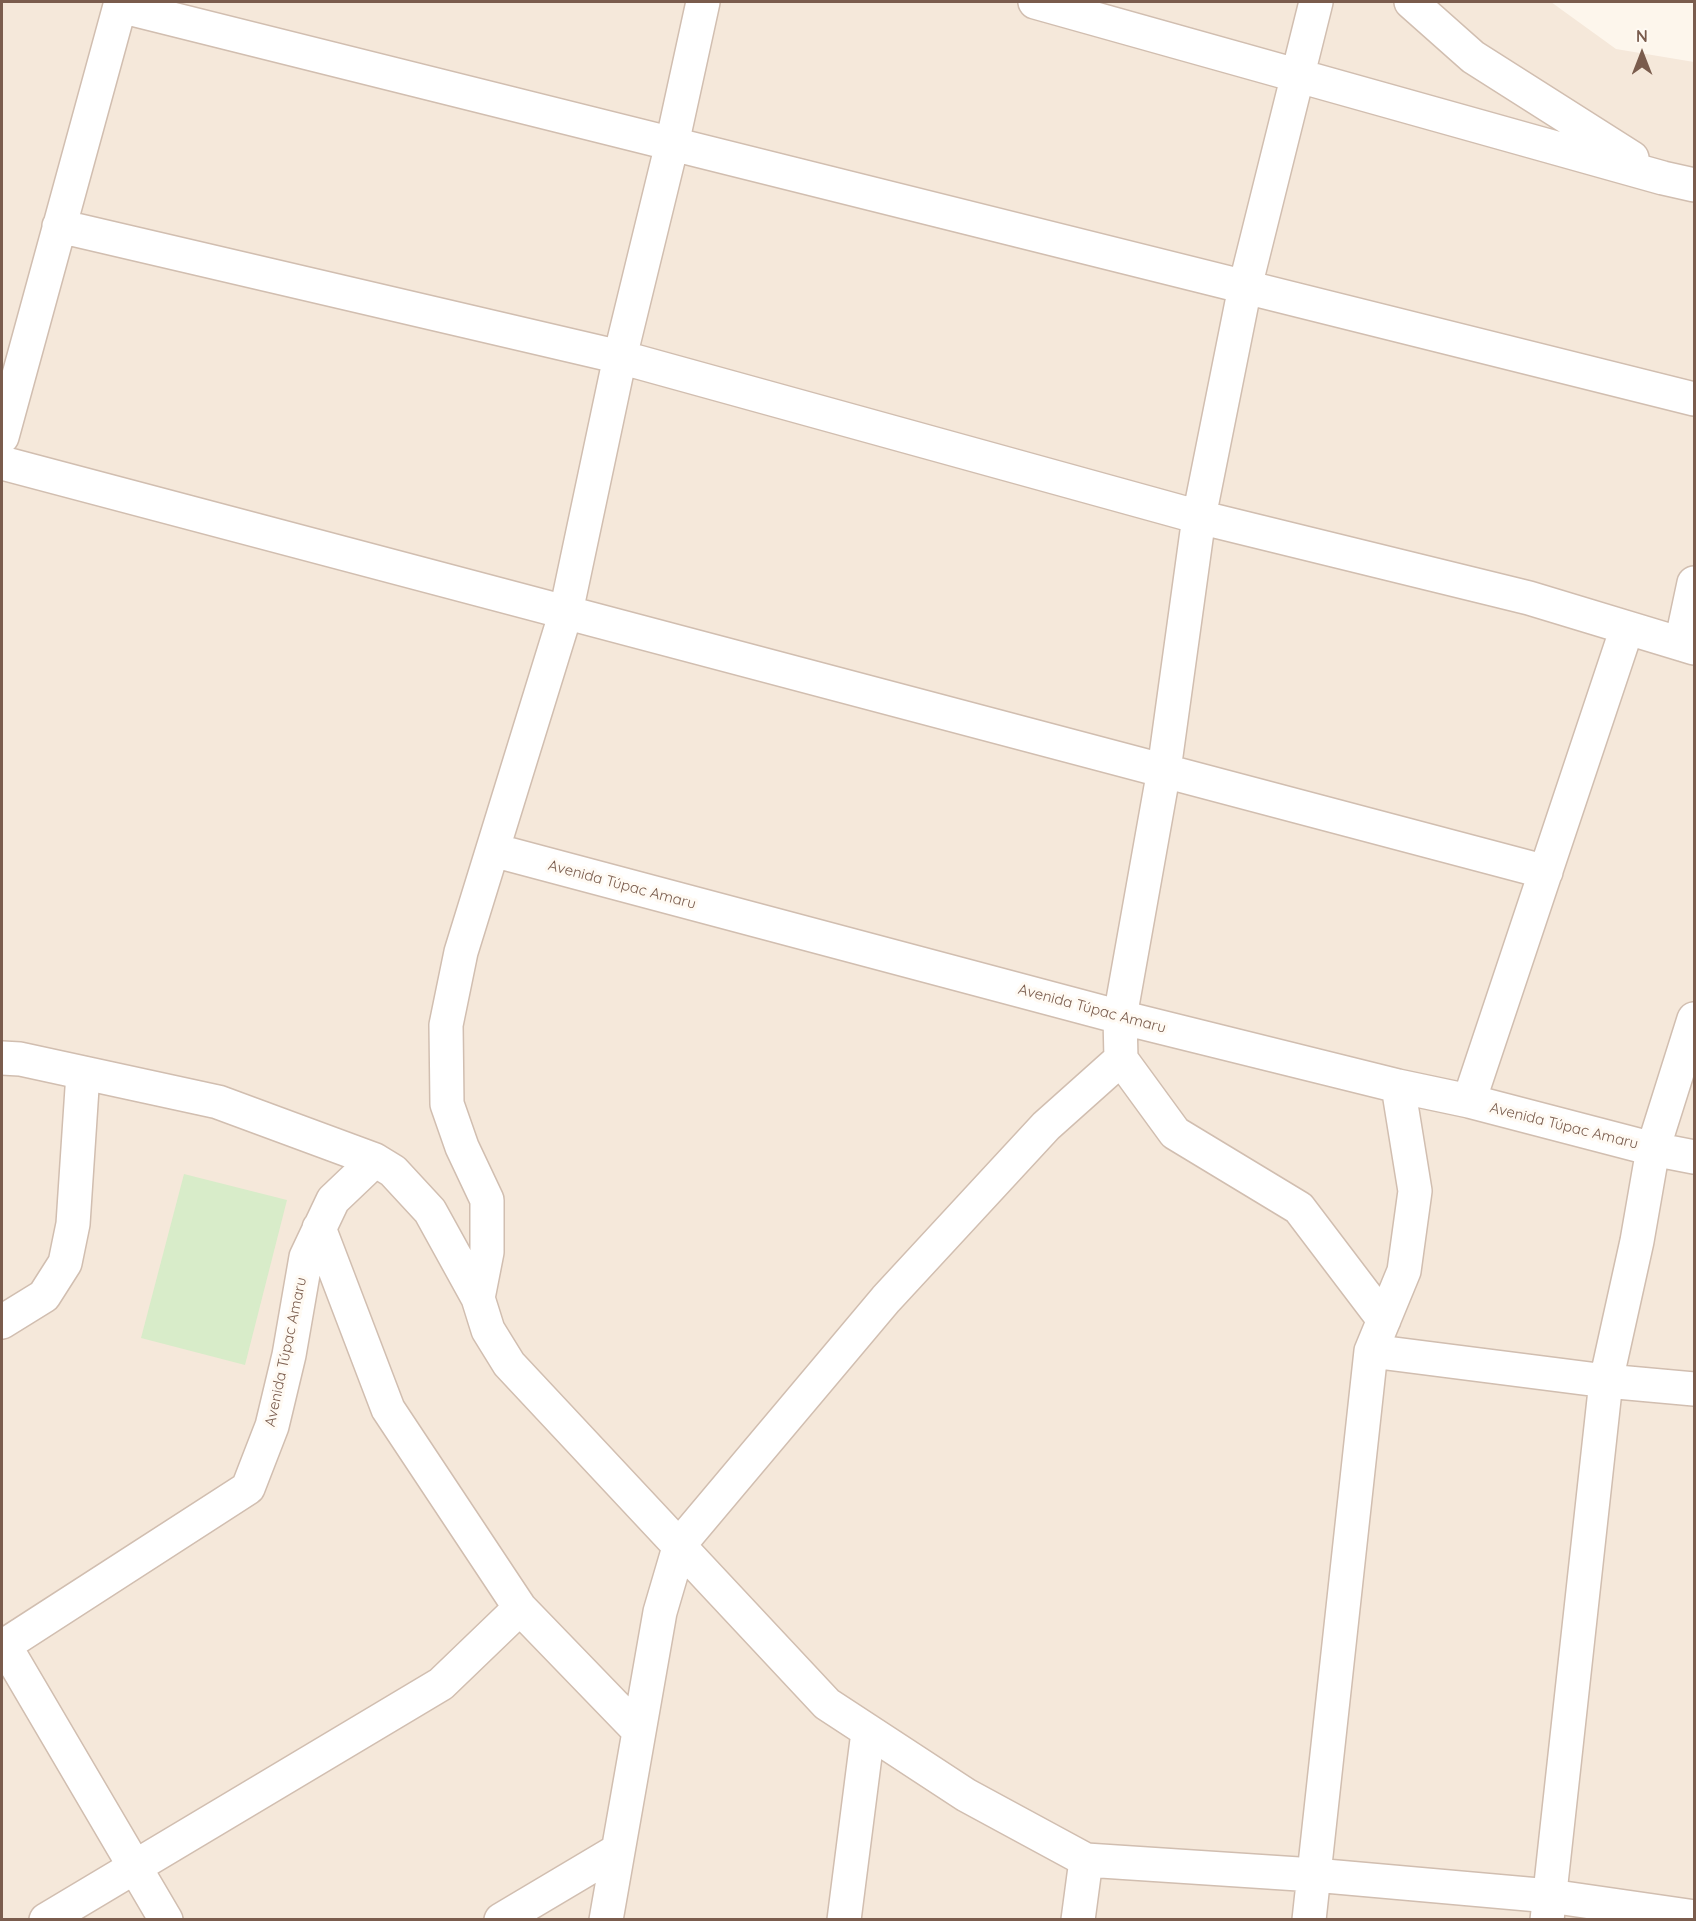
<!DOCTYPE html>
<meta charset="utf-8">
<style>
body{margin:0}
#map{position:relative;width:1696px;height:1921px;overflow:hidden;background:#fdf6ec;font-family:Quicksand,sans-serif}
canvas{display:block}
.frame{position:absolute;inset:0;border:3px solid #7a5c4d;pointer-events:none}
.north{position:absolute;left:1612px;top:24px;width:60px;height:60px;-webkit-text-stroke:4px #fffaf3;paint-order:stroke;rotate:0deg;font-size:16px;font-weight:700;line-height:24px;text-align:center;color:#7a5c4d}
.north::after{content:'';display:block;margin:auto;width:21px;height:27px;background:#7a5c4d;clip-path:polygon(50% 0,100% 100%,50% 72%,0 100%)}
</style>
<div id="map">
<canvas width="1696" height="1921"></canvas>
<div class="frame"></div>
<div class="north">N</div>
</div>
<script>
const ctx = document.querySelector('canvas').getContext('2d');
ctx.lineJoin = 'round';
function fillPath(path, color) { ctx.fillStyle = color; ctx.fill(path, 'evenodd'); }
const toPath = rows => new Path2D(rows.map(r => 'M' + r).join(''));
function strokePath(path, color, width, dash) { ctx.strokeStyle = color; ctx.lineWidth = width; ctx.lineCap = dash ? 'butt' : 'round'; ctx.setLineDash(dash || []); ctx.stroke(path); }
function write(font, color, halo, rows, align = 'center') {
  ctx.font = font + ' Quicksand,sans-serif'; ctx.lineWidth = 6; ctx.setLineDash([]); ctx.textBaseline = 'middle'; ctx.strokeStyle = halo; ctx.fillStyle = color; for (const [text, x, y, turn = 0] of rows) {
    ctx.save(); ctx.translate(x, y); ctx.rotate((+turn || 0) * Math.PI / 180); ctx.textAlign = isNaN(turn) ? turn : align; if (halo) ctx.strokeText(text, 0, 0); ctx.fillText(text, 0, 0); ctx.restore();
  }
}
const residential = toPath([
 [2,2,1551,2,1616,49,1694,62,1694,1919,2,1920]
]);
const green = toPath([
 [184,1174,287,1200,245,1365,141,1338]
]);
const minor = toPath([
 [703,2,672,144,620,357,566,612,461,952,446,1025,447,1104,462,1147,487,1200,487,1252,478,1298,488,1330,509,1364,827,1704,966,1795,1086,1860,1314,1875,1550,1896,1694,1917],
 [1035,2,1663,178,1694,185],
 [1316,2,1245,287,1199,517,1164,770,1120,1017,1121,1059,1175,1133,1299,1208,1384,1320],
 [1411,2,1473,57,1632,158],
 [120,6,1694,399],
 [59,226,620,357,1199,517,1529,598,1694,648],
 [2,437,121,2],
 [2,463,1546,872],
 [1681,644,1694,583],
 [493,850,1120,1017,1398,1086,1469,1101,1653,1149,1694,1157],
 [2,1058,20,1059,218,1102,375,1160,393,1171,430,1211,478,1298],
 [1469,1101,1627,628],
 [319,1228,388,1409,520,1608,638,1730],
 [2,1322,44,1296,65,1263,73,1224,83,1073],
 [1371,1351,1606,1381,1694,1389],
 [5,1646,166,1920],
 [2,1647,248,1488,272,1426,289,1355,306,1257,333,1200,375,1160],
 [46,1920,441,1684,520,1608],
 [501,1920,617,1851],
 [606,1920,660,1612,680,1544,886,1299,1046,1126,1121,1059],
 [844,1920,868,1732],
 [1078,1920,1086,1860],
 [1309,1920,1371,1351,1404,1271,1415,1191,1398,1086],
 [1547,1920,1606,1381,1637,1241,1653,1149,1694,1019]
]);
const streetNames = [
 ["Avenida Túpac Amaru",622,885,15],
 ["Avenida Túpac Amaru",1092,1009,15],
 ["Avenida Túpac Amaru",1564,1126,14],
 ["Avenida Túpac Amaru",286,1352,-78]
];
fillPath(residential, '#f5e8da');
fillPath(green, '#d8ecc9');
strokePath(minor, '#d1beb0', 36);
strokePath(minor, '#fff', 33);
write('15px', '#7a5c4d', '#fffaf3', streetNames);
</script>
